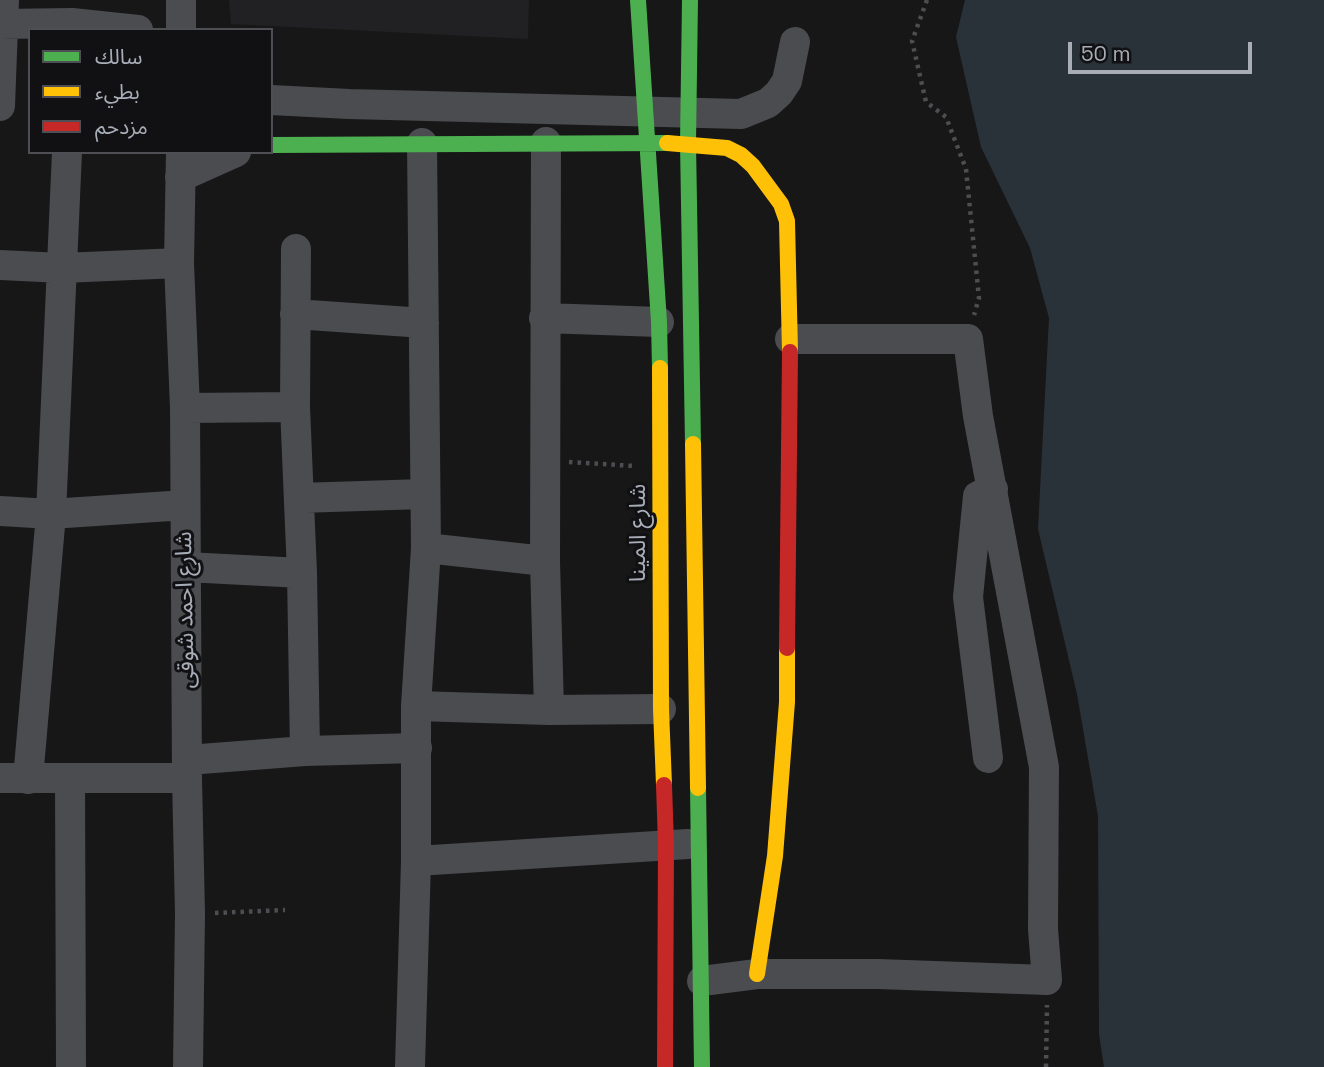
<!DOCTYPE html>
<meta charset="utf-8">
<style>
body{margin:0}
#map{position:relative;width:1324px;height:1067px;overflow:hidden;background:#171717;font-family:"Space Grotesk","Noto Sans Arabic",sans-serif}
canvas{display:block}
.legend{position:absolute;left:28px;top:28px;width:245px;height:126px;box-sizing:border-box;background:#111113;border:2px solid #4d4f55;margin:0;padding:9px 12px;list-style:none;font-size:21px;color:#a8adb8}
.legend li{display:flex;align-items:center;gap:14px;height:35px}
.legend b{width:35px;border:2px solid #4d4f55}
.scale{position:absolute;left:1068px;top:42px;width:184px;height:32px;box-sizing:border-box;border:4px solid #a8adb8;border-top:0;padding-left:9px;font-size:21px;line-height:24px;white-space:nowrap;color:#a8adb8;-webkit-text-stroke:5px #111113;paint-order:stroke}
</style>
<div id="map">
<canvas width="1324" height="1067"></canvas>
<ul class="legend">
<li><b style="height:9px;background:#4caf50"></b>سالك</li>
<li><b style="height:9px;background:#ffc107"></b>بطيء</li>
<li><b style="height:9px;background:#c62828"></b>مزدحم</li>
</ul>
<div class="scale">50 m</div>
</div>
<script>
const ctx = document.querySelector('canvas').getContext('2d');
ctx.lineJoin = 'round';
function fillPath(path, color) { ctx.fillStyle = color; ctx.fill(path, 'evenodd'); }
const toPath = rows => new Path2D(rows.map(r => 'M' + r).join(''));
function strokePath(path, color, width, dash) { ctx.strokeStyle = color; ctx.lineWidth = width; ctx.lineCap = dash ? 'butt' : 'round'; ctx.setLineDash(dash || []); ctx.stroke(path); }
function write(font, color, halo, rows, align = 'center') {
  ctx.font = font + ' "Space Grotesk","Noto Sans Arabic",sans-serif'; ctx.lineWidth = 6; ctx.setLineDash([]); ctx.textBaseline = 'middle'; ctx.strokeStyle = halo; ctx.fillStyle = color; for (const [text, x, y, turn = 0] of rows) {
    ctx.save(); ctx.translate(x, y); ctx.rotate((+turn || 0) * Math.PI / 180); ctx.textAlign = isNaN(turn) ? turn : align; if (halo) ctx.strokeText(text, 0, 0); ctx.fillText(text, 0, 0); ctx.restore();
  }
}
const built = toPath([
 [229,0,529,0,528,39,231,24]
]);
const water = toPath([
 [965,0,1324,0,1324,1067,1104,1067,1099,1034,1098,816,1077,694,1038,529,1049,318,1030,248,981,147,956,37]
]);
const path = toPath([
 [927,0,912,41,926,102,946,117,966,169,979,298,974,315],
 [569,462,634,466],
 [215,913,285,910],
 [1046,1067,1047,1005]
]);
const street = toPath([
 [0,24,72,23,138,30],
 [181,30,181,0],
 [271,100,349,104,741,114,768,103,779,93,787,81,795,42],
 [0,106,4,0],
 [546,142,545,561,549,710],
 [181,152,179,263,185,408,187,778,190,914,188,1067],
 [180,177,236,152],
 [296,249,295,407,302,573,305,751],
 [0,265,62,268,179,263],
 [295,314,424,323],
 [544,318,659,322],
 [185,408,295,407],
 [299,498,424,494],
 [0,511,51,514,185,505],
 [426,548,545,561],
 [186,567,302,573],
 [416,706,549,710,661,709],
 [988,758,968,597,978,496,993,489],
 [188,760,305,751,417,748],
 [0,778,187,778],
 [70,778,71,1067],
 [28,779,51,514,67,152],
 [416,861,688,844],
 [702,981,757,974,878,974,1047,980,1043,929,1044,767,978,416,968,339,790,339],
 [410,1067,416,861,416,706,426,548,422,143]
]);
const fast = toPath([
 [638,0,659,322,660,368],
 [690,0,688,143,693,444],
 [271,145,667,143],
 [698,788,702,1067]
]);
const slow = toPath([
 [667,143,727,148,741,155,753,166,781,204,787,221,790,352],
 [660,368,661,709,664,785],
 [693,444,698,788],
 [757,974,775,856,787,702,787,648]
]);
const jam = toPath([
 [787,648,790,352],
 [664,785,666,844,665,1067]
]);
const streetNames = [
 ["شارع المينا",639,533,-90],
 ["شارع احمد شوقى",186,610,-91]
];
fillPath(built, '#212123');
fillPath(water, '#2a3239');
strokePath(path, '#4d4e52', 4.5, [3.5, 5]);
strokePath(street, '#4b4c50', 30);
strokePath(fast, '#4caf50', 16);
strokePath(slow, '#ffc107', 16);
strokePath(jam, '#c62828', 16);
write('23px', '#a8adb8', '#111113', streetNames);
</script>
